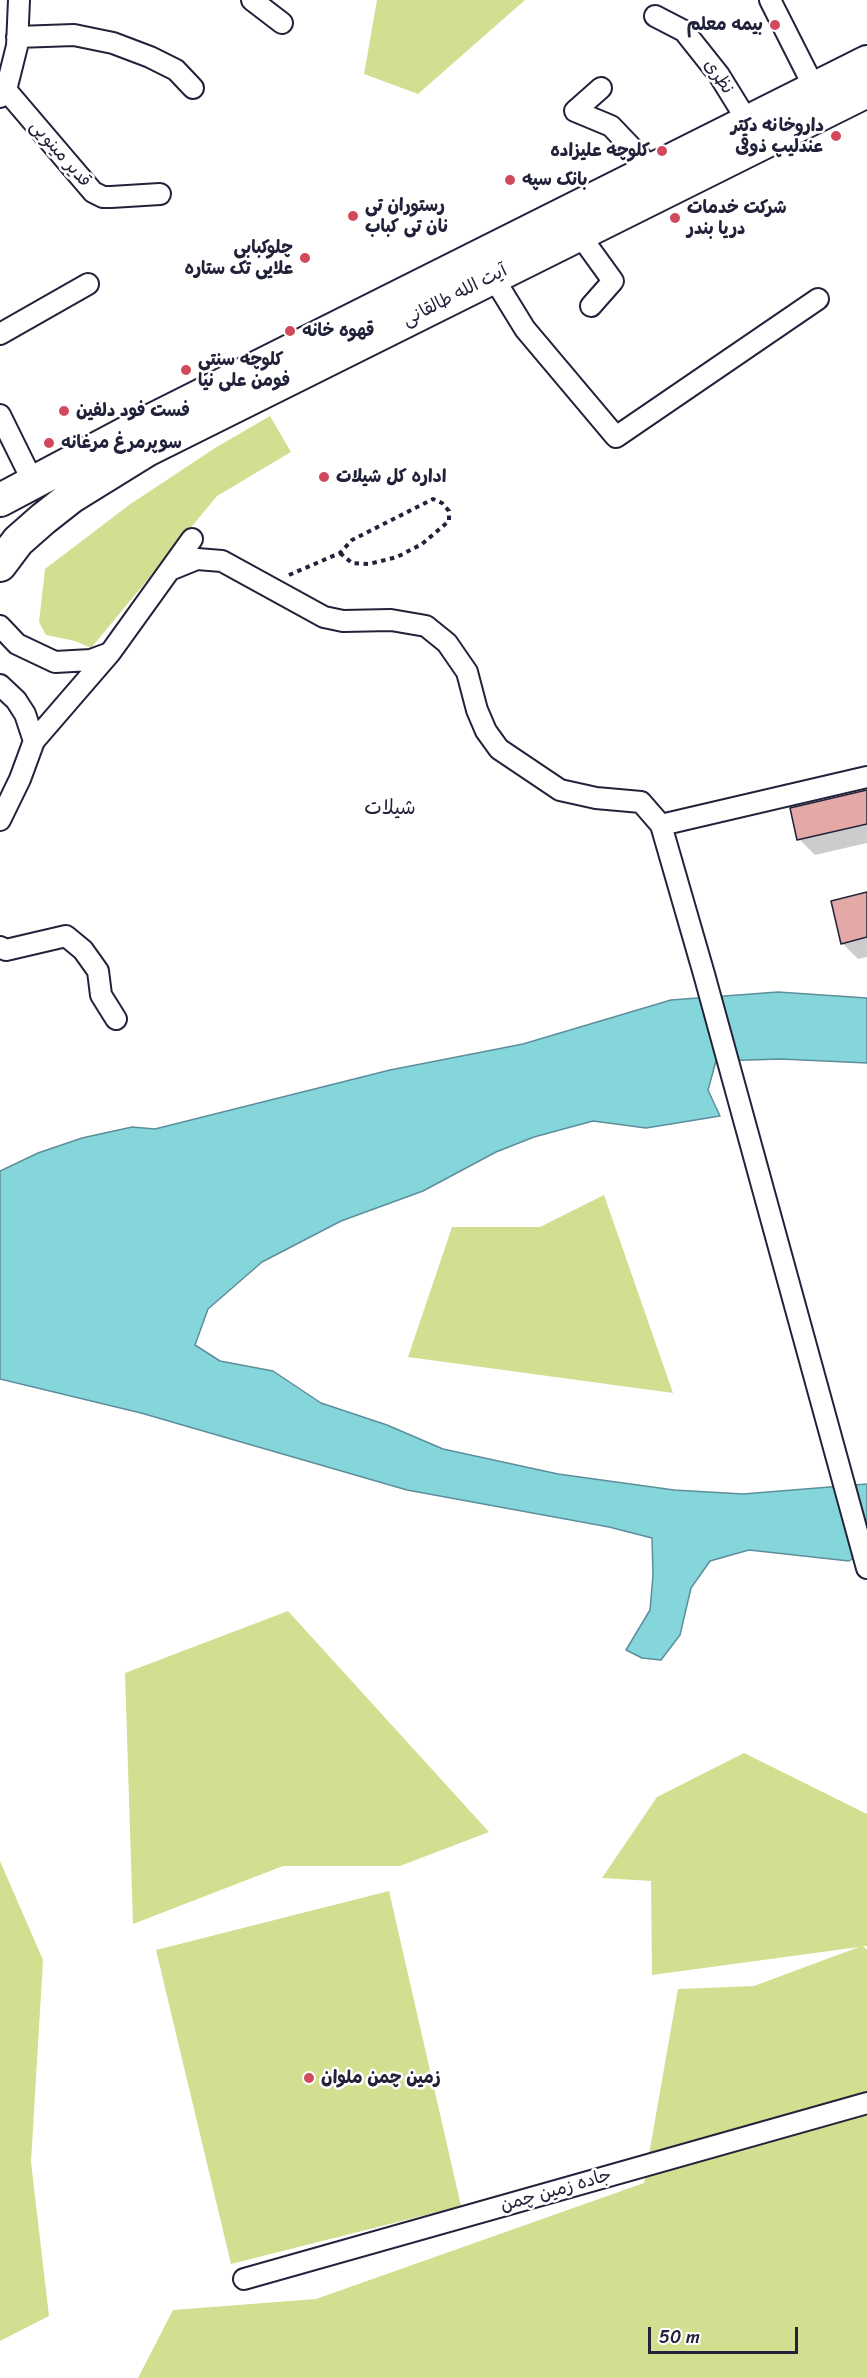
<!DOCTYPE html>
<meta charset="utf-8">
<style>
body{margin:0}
#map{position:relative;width:867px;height:2378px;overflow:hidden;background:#fff;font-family:Sriracha,sans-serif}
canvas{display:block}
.scale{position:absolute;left:648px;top:2327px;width:150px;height:27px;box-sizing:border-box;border:3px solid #22223b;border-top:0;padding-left:8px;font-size:18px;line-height:21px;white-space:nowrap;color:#22223b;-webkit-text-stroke:4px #fff;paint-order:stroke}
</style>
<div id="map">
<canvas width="867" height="2378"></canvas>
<div class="scale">50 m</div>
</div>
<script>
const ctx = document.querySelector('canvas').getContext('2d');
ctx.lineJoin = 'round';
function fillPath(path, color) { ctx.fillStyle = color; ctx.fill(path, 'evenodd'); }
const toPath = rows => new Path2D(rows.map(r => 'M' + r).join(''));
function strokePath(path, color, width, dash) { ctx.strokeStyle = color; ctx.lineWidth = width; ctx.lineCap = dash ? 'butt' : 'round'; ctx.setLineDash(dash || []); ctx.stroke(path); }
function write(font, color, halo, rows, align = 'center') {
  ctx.font = font + ' Sriracha,"Playpen Sans Arabic",sans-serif'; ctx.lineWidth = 5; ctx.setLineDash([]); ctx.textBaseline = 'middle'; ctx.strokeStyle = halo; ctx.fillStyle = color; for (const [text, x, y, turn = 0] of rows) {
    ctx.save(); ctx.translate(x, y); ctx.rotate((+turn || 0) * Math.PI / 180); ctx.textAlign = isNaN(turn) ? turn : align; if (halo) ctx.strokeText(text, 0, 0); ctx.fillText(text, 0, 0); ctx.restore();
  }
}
const green = toPath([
 [377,0,525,0,418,94,364,74],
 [270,416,291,452,217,496,91,648,75,641,46,635,39,622,45,569,129,505,215,448],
 [604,1195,673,1393,408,1357,452,1227,540,1227],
 [288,1611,489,1832,400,1866,283,1866,133,1924,125,1673],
 [744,1753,867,1814,867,1946,863,1946,867,1950,867,2378,138,2378,173,2310,316,2299,644,2183,678,1989,754,1986,859,1947,652,1975,651,1881,602,1878,657,1797],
 [0,1861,43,1960,31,2162,49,2316,0,2341],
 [389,1891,461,2206,231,2264,156,1950]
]);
const water = toPath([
 [778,992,867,998,867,1063,781,1059,716,1061,708,1090,720,1116,646,1128,593,1121,534,1137,496,1152,423,1191,341,1221,262,1262,208,1309,195,1345,220,1361,273,1371,321,1403,387,1425,443,1449,558,1474,674,1490,743,1494,867,1484,867,1549,849,1561,749,1550,710,1561,691,1588,680,1635,661,1660,642,1658,626,1650,650,1610,653,1575,652,1538,609,1527,407,1490,141,1413,0,1379,0,1171,38,1153,82,1138,132,1127,155,1129,390,1070,523,1044,671,1000,778,992]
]);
const shadow = toPath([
 [867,791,867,843,815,855,799,839],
 [867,894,867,957,858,959,842,943]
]);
const building = toPath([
 [867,790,867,824,797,840,790,808,867,790],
 [867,892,867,937,841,944,831,901,867,892]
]);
const path = toPath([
 [289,575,340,553,352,540,433,499,442,503,449,511,449,521,422,544,397,557,369,564,352,563,340,553]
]);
const minor = toPath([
 [252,0,282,23],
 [770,0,815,89],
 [655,16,684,31,719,75,748,122],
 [17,37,74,35,113,43,150,57,176,70,193,88],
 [601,88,575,111,611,126,653,170],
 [6,90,93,192,103,197,111,197,160,194],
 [0,97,6,90,17,46,19,0],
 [579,234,613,281,591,306],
 [493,277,525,329,616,437,818,299],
 [0,334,88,284],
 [0,415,33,482],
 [170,570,197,559,222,561,324,617,343,621,391,620,426,626,447,643,467,672,477,710,486,731,499,749,560,790,596,798,641,802,661,825,867,777],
 [0,626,17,644,55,662,91,660,110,653],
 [0,685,16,700,25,714,34,741],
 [0,820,20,779,34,741,110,653,192,539],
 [661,825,704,974,867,1568],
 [0,947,6,950,66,936,83,950,98,971,101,995,116,1019],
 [244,2279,867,2103]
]);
const primary = toPath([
 [0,500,136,428,867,62],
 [0,565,18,541,43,519,71,497,147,450,867,91]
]);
const markers = [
 [775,25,6,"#d1495b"],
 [836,136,6,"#d1495b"],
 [662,151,6,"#d1495b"],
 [510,180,6,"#d1495b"],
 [353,216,6,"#d1495b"],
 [675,218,6,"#d1495b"],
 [305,258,6,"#d1495b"],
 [290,331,6,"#d1495b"],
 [186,370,6,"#d1495b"],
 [64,411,6,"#d1495b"],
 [49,443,6,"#d1495b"],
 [324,477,6,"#d1495b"],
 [309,2078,6,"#d1495b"]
];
const poiNames = [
 ["بیمه معلم",763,25,"right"],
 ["داروخانه دکتر",824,126,"right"],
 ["عندلیپ ذوقی",824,147,"right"],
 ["کلوچه علیزاده",650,151,"right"],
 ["بانک سپه",522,180],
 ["رستوران تی",365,206],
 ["نان تی کباب",365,227],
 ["شرکت خدمات",687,208],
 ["دریا بندر",687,229],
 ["چلوکبابی",293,248,"right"],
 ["علایی تک ستاره",293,269,"right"],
 ["قهوه خانه",302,331],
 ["کلوچه سنتی",198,360],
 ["فومن علی نیا",198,381],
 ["فست فود دلفین",76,411],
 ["سوپرمرغ مرغانه",61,443],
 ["اداره کل شیلات",336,477],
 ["زمین چمن ملوان",321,2078]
];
const streetNames = [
 ["نظری",718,77,55],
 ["قدیر مینویی",60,154,49],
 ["آیت الله طالقانی",455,296,-27],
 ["جاده زمین چمن",556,2191,-16]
];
const neighbourhoodNames = [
 ["شیلات",390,809]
];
fillPath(green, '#d3de91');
fillPath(water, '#84d6db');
strokePath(water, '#5d8e9b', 1.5);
fillPath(shadow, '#0003');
fillPath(building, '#e4a9a7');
strokePath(building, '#22223b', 1.5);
strokePath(minor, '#22223b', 24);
strokePath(primary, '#22223b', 36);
strokePath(path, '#22223b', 4, [4.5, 4.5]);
strokePath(minor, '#fff', 20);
strokePath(primary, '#fff', 32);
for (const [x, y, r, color] of markers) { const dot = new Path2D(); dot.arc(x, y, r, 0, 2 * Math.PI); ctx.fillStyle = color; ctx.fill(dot); strokePath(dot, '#fff', 2); }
write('bold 18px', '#22223b', '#fff', poiNames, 'left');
write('18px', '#22223b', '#fff', streetNames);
write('20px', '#22223b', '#fff', neighbourhoodNames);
</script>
